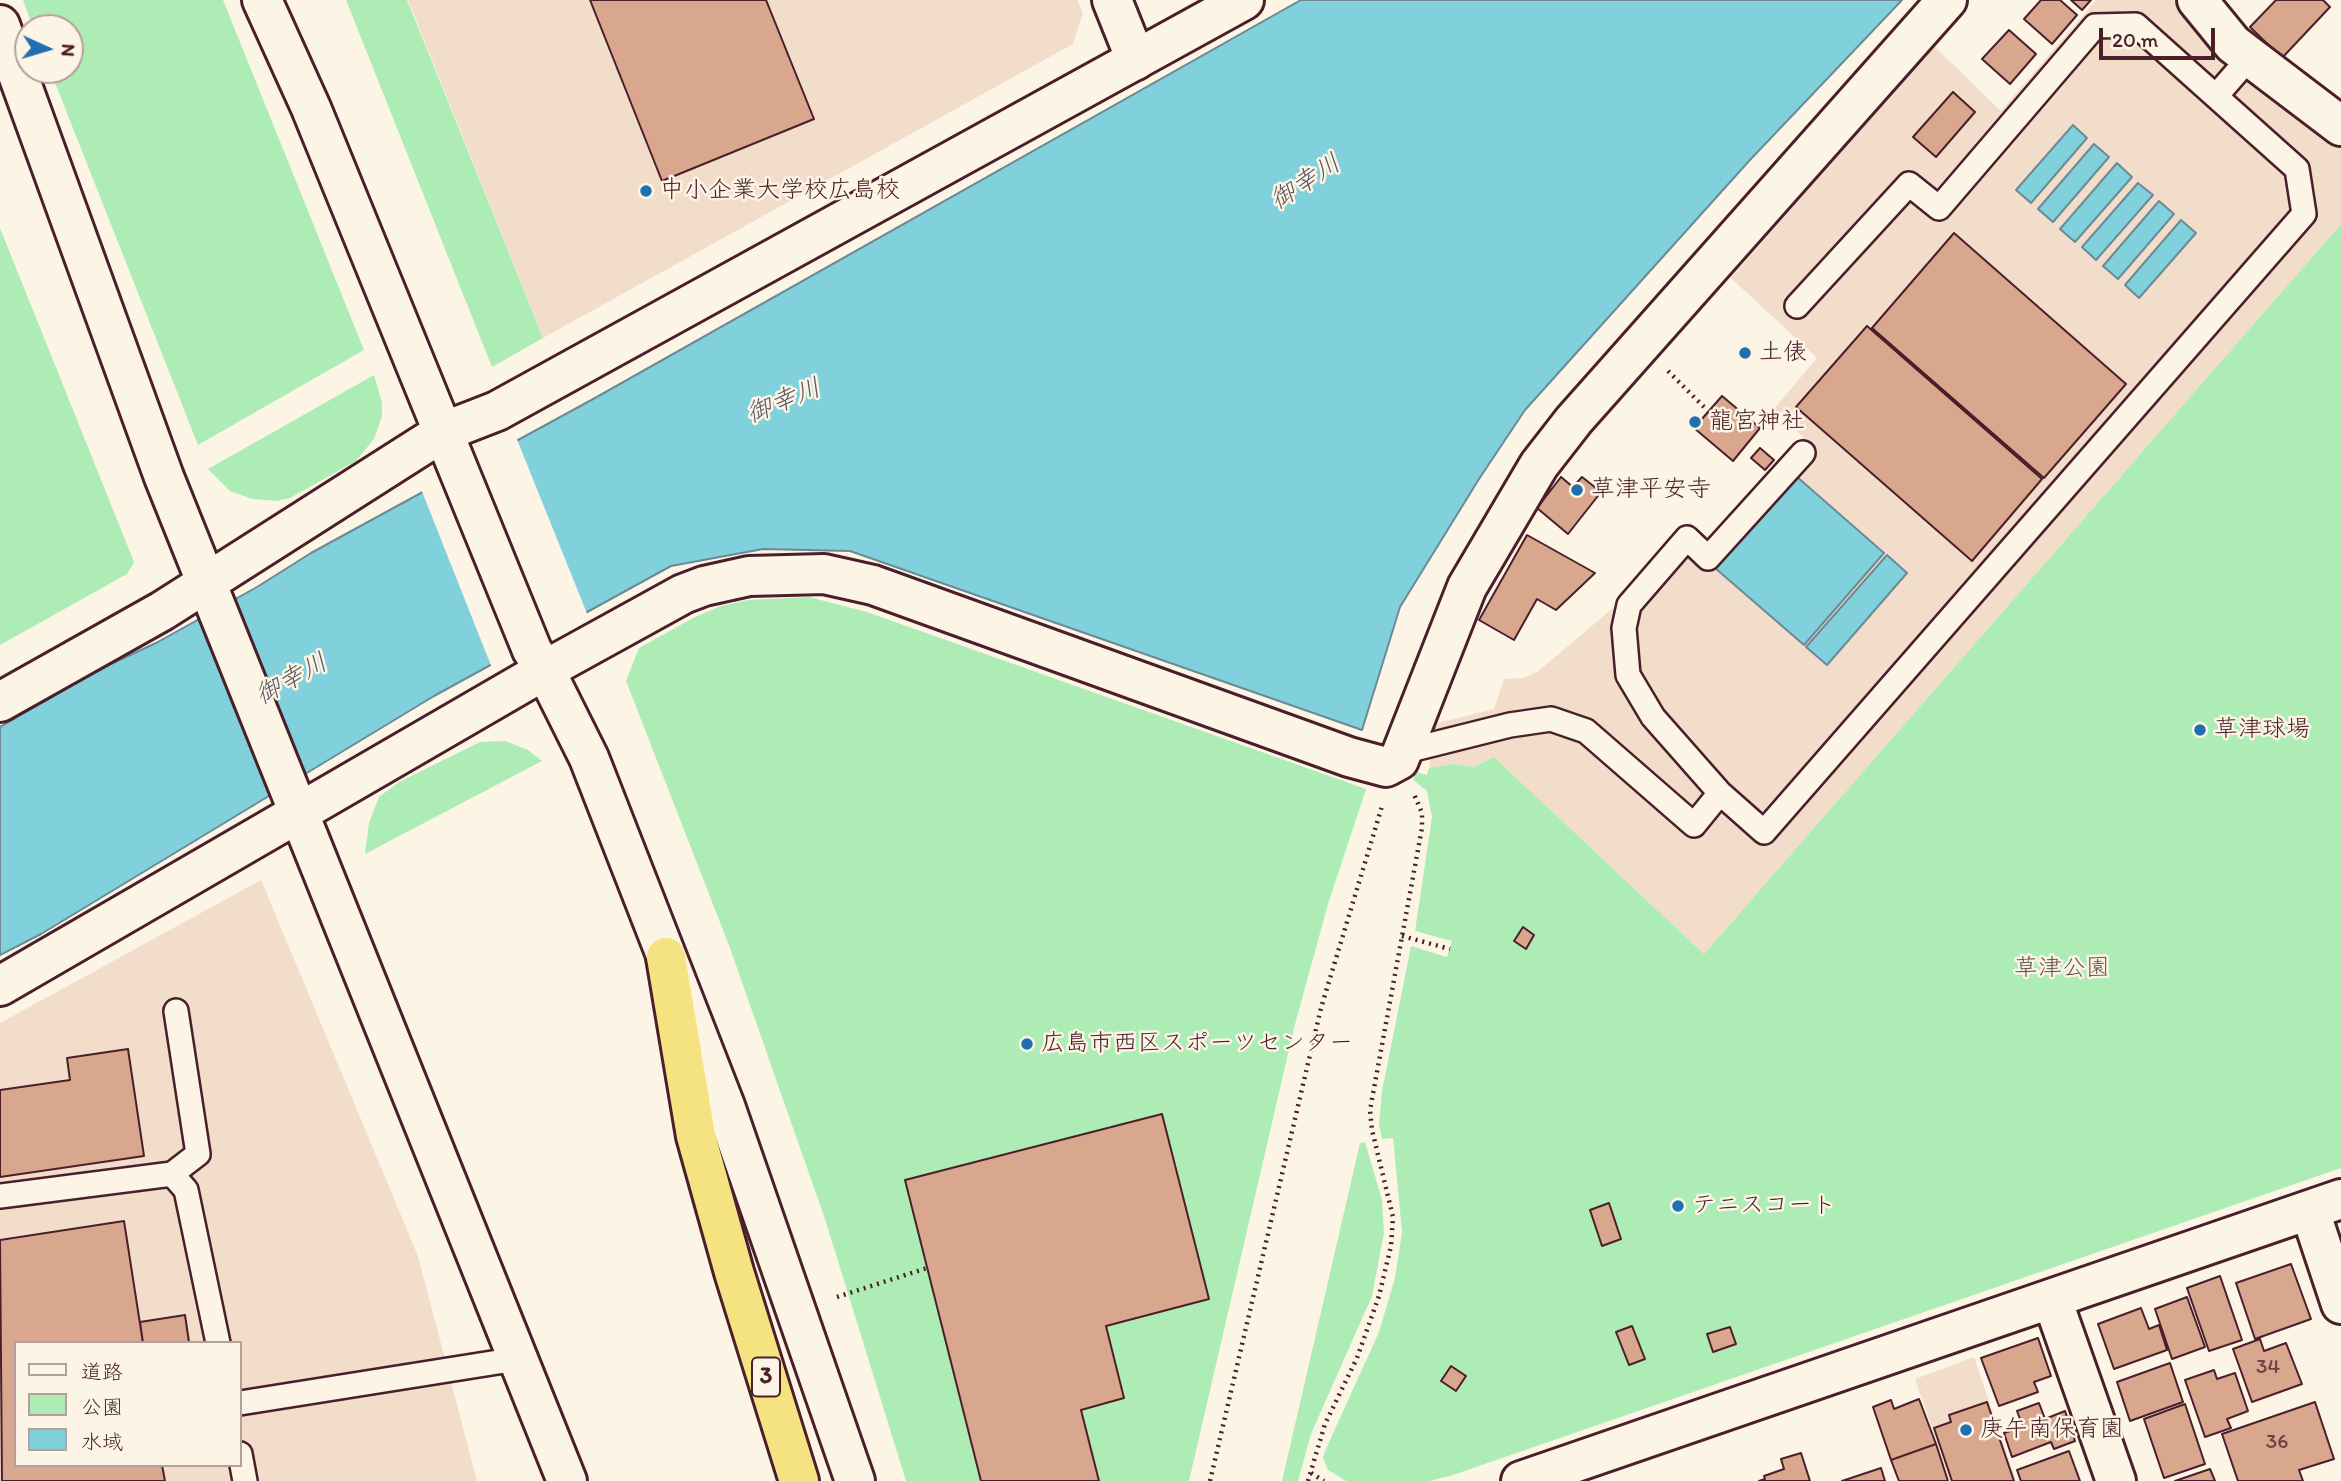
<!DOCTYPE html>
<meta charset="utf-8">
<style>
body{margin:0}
#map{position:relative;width:2341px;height:1481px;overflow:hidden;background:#fcf5e5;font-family:Itim,"Klee One",sans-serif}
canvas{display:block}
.legend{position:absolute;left:14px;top:1341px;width:228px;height:126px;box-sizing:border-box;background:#fcf5e5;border:2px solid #b59f9b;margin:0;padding:9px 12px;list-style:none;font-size:21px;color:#4a1f2b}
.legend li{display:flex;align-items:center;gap:14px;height:35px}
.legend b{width:35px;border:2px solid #b59f9b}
.north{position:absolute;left:14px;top:14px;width:70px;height:70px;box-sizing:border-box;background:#fcf5e5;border:2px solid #b59f9b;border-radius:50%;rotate:94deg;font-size:19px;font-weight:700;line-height:28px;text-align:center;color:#4a1f2b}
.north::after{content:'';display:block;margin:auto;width:24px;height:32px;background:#1f6fb2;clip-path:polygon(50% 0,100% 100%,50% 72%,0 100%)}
.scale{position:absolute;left:2099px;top:28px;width:116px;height:32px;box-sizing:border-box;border:4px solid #4a1f2b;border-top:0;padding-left:9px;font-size:21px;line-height:24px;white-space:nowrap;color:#4a1f2b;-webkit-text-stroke:5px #fcf5e5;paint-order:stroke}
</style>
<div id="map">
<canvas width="2341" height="1481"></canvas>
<ul class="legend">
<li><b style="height:9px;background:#fcf5e5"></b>道路</li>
<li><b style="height:19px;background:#adedb5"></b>公園</li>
<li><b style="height:19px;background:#81d1dc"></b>水域</li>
</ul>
<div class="north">N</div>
<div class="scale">20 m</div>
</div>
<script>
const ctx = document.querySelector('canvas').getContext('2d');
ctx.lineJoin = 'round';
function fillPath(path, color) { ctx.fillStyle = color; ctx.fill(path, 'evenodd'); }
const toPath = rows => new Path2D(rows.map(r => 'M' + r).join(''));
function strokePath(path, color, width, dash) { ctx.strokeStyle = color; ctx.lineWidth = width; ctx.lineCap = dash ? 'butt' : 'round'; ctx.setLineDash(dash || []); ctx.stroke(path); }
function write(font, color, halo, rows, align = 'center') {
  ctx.font = font + ' Itim,"Klee One",sans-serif'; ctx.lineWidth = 5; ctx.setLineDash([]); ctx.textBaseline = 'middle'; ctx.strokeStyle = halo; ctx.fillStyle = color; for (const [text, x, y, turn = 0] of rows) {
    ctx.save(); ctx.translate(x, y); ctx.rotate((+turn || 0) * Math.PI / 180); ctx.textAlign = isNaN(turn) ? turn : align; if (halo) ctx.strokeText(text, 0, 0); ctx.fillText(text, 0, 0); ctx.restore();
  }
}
const built = toPath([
 [408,0,1077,0,1083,13,1073,44,543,338],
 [2096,0,2173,0,2216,47,2341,148,2341,224,1704,954,1494,757,1474,767,1454,764,1429,768,1434,724,1494,709,1504,679,1523,678,1537,672,1618,604,1690,522,1711,541,1803,437,1774,409,1817,358,1731,278,1934,46,2001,111],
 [261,880,418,1256,477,1481,0,1481,0,1023],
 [16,1343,240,1343,240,1465,16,1465],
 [1974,1357,2016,1481,1950,1481,1915,1379]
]);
const green = toPath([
 [23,0,223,0,364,350,198,445,50,70,70,70,70,28,33,28],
 [346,0,407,0,543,338,492,367],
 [2341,224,2341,1168,1450,1476,1429,1481,1346,1481,1328,1470,1323,1458,1325,1451,1379,1332,1395,1278,1402,1232,1393,1138,1382,1139,1379,1125,1382,1091,1411,946,1447,957,1452,941,1415,931,1432,817,1427,791,1413,780,1416,772,1427,775,1429,768,1454,764,1474,767,1494,757,1704,954],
 [0,228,134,562,127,574,0,645],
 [374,375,382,403,382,416,374,439,356,461,290,498,277,501,252,499,230,491,208,469],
 [809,597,867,612,1366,789,1328,904,1294,1028,1189,1481,906,1481,825,1219,778,1085,730,948,626,681,639,648,695,617,721,606,748,600],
 [505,741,528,750,542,761,365,854,369,823,379,797,399,782,480,742],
 [1365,1142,1382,1200,1384,1233,1372,1296,1311,1434,1298,1481,1282,1481,1360,1143]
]);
const water = toPath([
 [1301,0,1902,0,1749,161,1525,410,1479,479,1400,607,1362,730,850,551,763,549,671,566,434,696,41,934,0,955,0,727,98,670,156,643,257,587,311,553,595,398,1301,0],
 [2073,125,2087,138,2031,203,2016,190,2073,125],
 [2094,144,2109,157,2053,222,2038,209,2094,144],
 [2117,163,2132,177,2075,242,2060,229,2117,163],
 [2138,183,2153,195,2096,260,2082,247,2138,183],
 [2159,201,2174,214,2118,279,2103,266,2159,201],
 [2181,220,2196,233,2139,298,2125,285,2181,220],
 [1796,476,1884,553,1804,645,1715,568,1796,476],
 [1887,555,1907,573,1827,665,1806,647,1887,555]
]);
const pier = toPath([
 [516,437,588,616,492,668,421,489]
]);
const building = toPath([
 [590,0,766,0,814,119,662,181,590,0],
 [2041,0,2060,0,2077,15,2052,44,2024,19,2041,0],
 [2071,0,2091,0,2082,10,2071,0],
 [2276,0,2323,0,2330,7,2282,58,2250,27,2276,0],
 [2009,30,2036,54,2010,84,1982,59,2009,30],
 [1953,92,1975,112,1936,157,1913,137,1953,92],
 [1954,233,2126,384,2044,478,1872,328,1954,233],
 [1867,326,2042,479,1972,561,1796,407,1867,326],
 [1722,396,1760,428,1733,461,1694,428,1722,396],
 [1760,448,1774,460,1765,470,1751,458,1760,448],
 [1561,477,1573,487,1582,477,1601,492,1568,534,1537,508,1561,477],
 [1527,535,1595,573,1556,610,1537,599,1514,640,1479,620,1527,535],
 [1523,927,1534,935,1526,949,1514,941,1523,927],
 [128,1049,144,1156,0,1177,0,1090,70,1080,67,1058,128,1049],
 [1162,1114,1209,1299,1106,1326,1124,1398,1081,1410,1099,1481,981,1481,905,1180,1162,1114],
 [1609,1203,1621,1239,1602,1246,1590,1210,1609,1203],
 [124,1221,143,1343,16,1343,16,1465,162,1465,165,1481,2,1481,0,1240,124,1221],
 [2291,1264,2311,1319,2255,1339,2236,1283,2291,1264],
 [2220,1276,2242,1340,2209,1351,2187,1288,2220,1276],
 [2187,1297,2205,1347,2172,1359,2155,1309,2187,1297],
 [2141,1308,2149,1329,2159,1325,2167,1350,2114,1369,2098,1324,2141,1308],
 [185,1315,189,1342,143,1343,140,1322,185,1315],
 [1632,1326,1645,1359,1629,1365,1616,1332,1632,1326],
 [1730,1327,1736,1344,1713,1352,1707,1334,1730,1327],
 [2038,1338,2051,1376,2034,1382,2038,1392,1999,1406,1981,1358,2038,1338],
 [2260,1339,2264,1351,2286,1343,2302,1384,2252,1402,2233,1349,2260,1339],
 [2170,1363,2183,1402,2130,1421,2117,1382,2170,1363],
 [1451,1366,1466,1376,1456,1391,1441,1381,1451,1366],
 [2214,1370,2217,1379,2235,1373,2248,1411,2227,1419,2231,1428,2205,1437,2185,1380,2214,1370],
 [1919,1399,1936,1444,1891,1460,1873,1407,1891,1400,1894,1409,1919,1399],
 [1987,1402,2014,1481,1952,1481,1934,1428,1951,1422,1949,1415,1987,1402],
 [2315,1402,2334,1459,2299,1470,2303,1481,2238,1481,2222,1434,2315,1402],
 [2039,1403,2045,1419,2065,1411,2075,1441,2054,1449,2051,1442,2012,1457,2004,1433,2023,1427,2017,1411,2039,1403],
 [2185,1404,2205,1464,2164,1478,2144,1419,2185,1404],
 [1936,1444,1948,1481,1899,1481,1891,1460,1936,1444],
 [2069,1451,2080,1481,2021,1481,2017,1470,2069,1451],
 [1801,1453,1810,1481,1759,1481,1765,1479,1764,1476,1784,1469,1781,1459,1801,1453],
 [1881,1468,1885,1481,1842,1481,1881,1468],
 [2210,1469,2215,1481,2175,1481,2210,1469]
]);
const path = toPath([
 [1668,371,1704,407],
 [1402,936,1450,949],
 [837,1297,927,1268],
 [1311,1473,1324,1481],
 [1210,1481,1321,1008,1383,803],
 [1308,1481,1325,1424,1357,1358,1379,1296,1391,1246,1393,1217,1372,1130,1370,1110,1422,828,1422,813,1414,794]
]);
const lane = toPath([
 [2216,96,2250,57],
 [1402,752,1510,725,1551,719,1586,731,1694,825,1720,793,1764,832,2304,214,2297,169,2136,25,2095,26,1939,208,1909,184,1797,306],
 [1720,793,1653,717,1628,675,1624,628,1629,605,1687,538,1708,558,1803,453],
 [172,1174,198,1154,176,1011],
 [0,1196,172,1174,186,1190,218,1343],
 [240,1403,517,1359],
 [240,1454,245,1481]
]);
const street = toPath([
 [1112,0,1136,60],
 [2197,0,2233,44,2341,126],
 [545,670,683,594,704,586,749,576,824,574,873,585,1349,757,1386,767,1399,760,1467,587,1539,465,1574,420,1947,0],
 [2052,1299,2116,1481]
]);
const secondary = toPath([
 [262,0,311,108,532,650,545,670,589,758,725,1106,855,1481],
 [0,25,164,477,567,1481],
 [0,702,162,611,443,432,497,411,1244,0],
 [0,986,545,670],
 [2310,1211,2341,1304],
 [1521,1481,2341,1199]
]);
const highway = toPath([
 [666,957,696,1136,734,1272,799,1481]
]);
const markers = [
 [646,191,7,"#1f6fb2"],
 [1745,353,7,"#1f6fb2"],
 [1695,422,7,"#1f6fb2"],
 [1577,490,7,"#1f6fb2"],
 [2200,730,7,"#1f6fb2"],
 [1027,1044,7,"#1f6fb2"],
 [1678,1206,7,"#1f6fb2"],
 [1966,1430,7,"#1f6fb2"]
];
const numberNames = [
 ["34",2268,1368],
 ["36",2277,1443]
];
const shields = [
 [766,1377,28]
];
const shieldNames = [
 ["3",766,1377]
];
const poiNames = [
 ["中小企業大学校広島校",660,191],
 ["土俵",1759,353],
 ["龍宮神社",1709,422],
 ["草津平安寺",1591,490],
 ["草津球場",2214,730],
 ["広島市西区スポーツセンター",1041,1044],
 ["テニスコート",1692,1206],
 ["庚午南保育園",1980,1430]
];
const parkNames = [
 ["草津公園",2062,969]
];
const waterNames = [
 ["御幸川",1306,183,-33],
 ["御幸川",784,402,-22],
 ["御幸川",292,680,-29]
];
fillPath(built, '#f2ddcb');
fillPath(green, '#adedb5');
fillPath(water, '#81d1dc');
strokePath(water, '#6b8a95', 2);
fillPath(pier, '#fcf5e5');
fillPath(building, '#d9a68e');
strokePath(building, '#4a1f2b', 2);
strokePath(lane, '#4a1f2b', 28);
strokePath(street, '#4a1f2b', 44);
strokePath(secondary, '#4a1f2b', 44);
strokePath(highway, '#4a1f2b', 44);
strokePath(path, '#4a1f2b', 4.5, [2, 5]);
strokePath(lane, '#fcf5e5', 23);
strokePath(street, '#fcf5e5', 38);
strokePath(secondary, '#fcf5e5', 38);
strokePath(highway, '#f5e381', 38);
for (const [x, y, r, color] of markers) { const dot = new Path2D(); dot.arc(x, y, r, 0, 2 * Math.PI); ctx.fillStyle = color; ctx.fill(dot); strokePath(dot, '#fcf5e5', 2.5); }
write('21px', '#6e4144', null, numberNames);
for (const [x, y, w] of shields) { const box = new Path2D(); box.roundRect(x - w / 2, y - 19.5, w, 39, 5); ctx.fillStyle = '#fcf5e5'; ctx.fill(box); strokePath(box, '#4a1f2b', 2); }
write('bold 23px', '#4a1f2b', null, shieldNames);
write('24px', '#4a1f2b', '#fcf5e5', poiNames, 'left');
write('24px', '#63524e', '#fcf5e5', parkNames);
write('italic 26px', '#5a5460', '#fcf5e5', waterNames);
</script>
